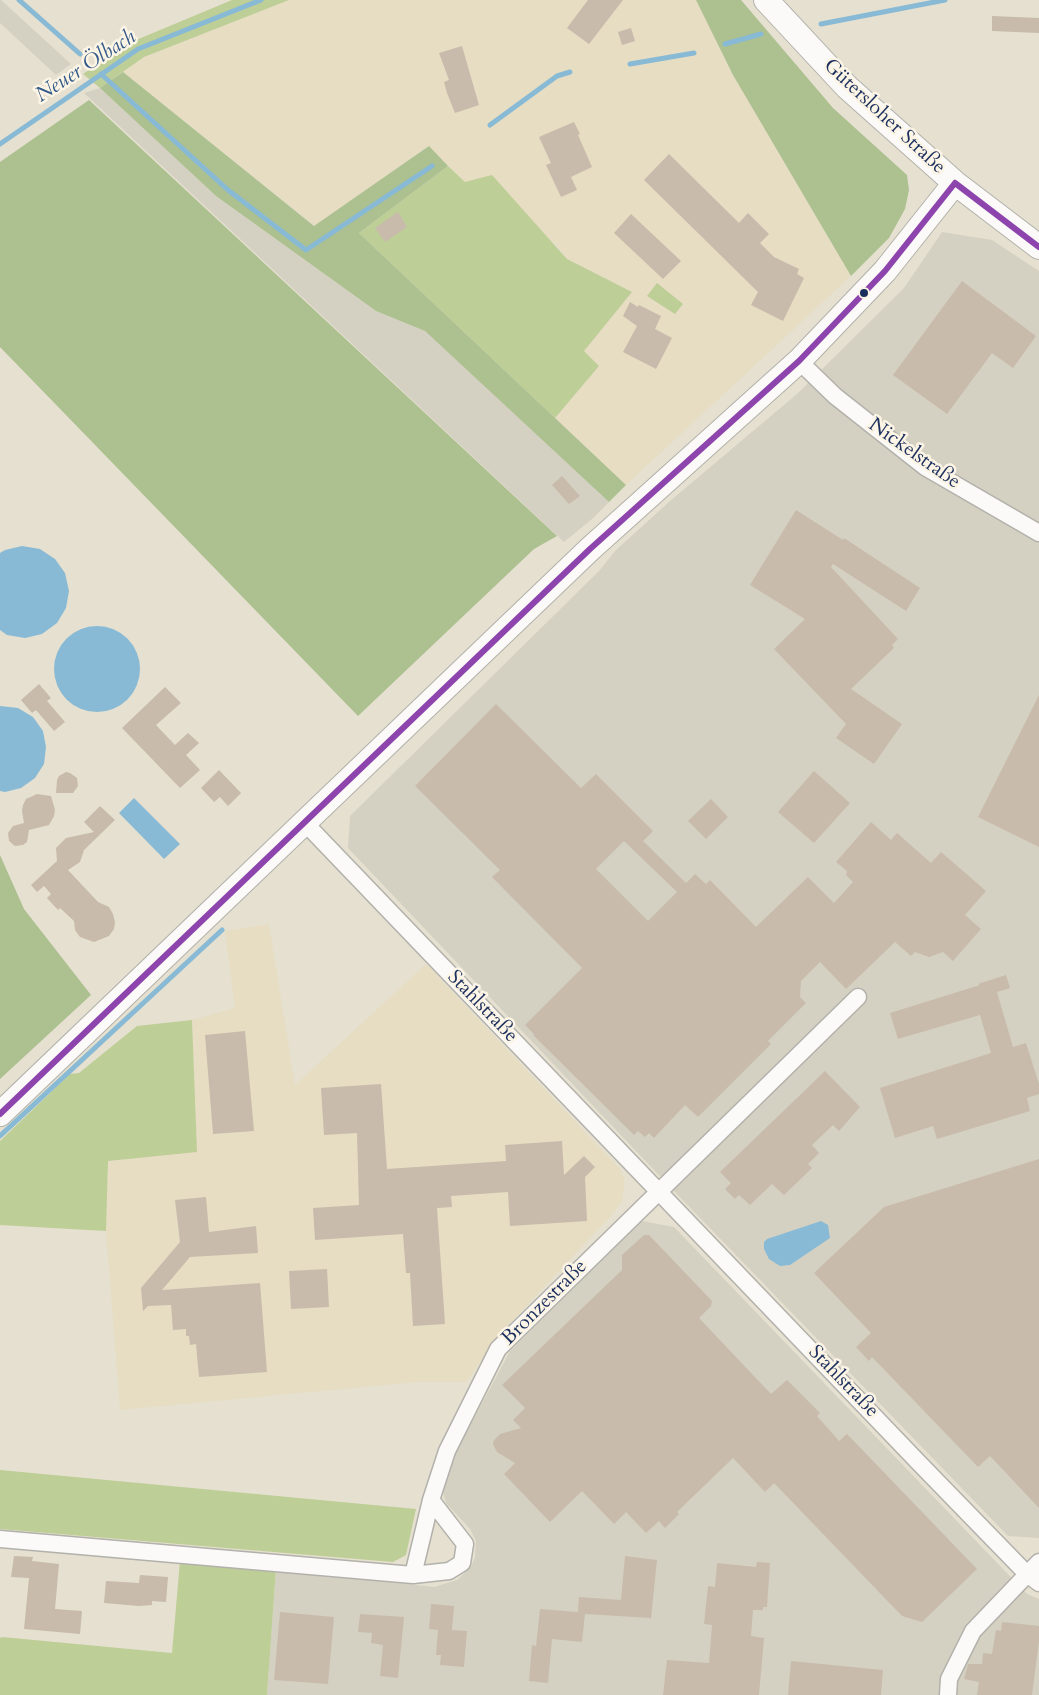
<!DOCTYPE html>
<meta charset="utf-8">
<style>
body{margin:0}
canvas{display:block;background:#e5e0cf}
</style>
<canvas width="1039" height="1695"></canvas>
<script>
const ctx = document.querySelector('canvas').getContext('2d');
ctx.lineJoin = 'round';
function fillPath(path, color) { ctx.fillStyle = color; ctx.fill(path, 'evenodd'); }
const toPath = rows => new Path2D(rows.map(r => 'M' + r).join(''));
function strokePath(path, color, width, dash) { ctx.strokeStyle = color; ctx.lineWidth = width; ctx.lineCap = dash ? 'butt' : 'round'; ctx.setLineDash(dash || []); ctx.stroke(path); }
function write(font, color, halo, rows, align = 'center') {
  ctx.font = font + ' Cardo,serif'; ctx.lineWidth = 5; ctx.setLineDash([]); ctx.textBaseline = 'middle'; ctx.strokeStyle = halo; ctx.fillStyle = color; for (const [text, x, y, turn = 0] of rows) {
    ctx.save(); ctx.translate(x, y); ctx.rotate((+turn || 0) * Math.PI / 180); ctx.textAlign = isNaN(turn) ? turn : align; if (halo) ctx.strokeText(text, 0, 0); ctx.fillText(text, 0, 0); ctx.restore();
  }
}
const built = toPath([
 [289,0,696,0,733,75,851,276,626,485,555,418,598,366,584,351,632,292,567,259,555,243,465,182,428,146,315,226,123,72,144,57],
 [269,924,295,1085,426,964,621,1170,625,1183,622,1201,610,1217,499,1335,466,1382,418,1382,120,1410,106,1231,108,1161,197,1151,192,1020,235,1008,225,931]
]);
const industrial = toPath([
 [0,0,1,0,71,64,56,75,0,23],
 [100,88,216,196,376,311,425,331,609,502,592,519,564,542,84,93],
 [942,232,992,240,1039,271,1039,1538,1008,1536,673,1190,348,848,350,816,599,571,616,550,670,501,797,394,904,288],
 [642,1221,674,1227,1027,1594,1039,1599,1039,1695,267,1695,276,1569,434,1587,457,1580,471,1567,475,1557,476,1541,470,1529,446,1503,443,1492,455,1454,510,1351]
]);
const green = toPath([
 [232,0,289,0,144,57,100,88,83,74,129,43],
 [448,166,465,182,492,175,567,259,632,292,584,351,599,366,555,418,359,233],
 [657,283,683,304,675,314,647,296],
 [192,1020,197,1152,108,1161,106,1231,0,1225,0,1141,70,1074,79,1073,137,1026],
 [0,1470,416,1509,406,1555,393,1562,0,1529],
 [180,1561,276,1569,267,1695,0,1695,0,1638,2,1637,172,1653]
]);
const forest = toPath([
 [696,0,741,0,833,108,907,175,909,190,905,209,889,238,851,276,733,75],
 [123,72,314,226,429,146,448,166,359,233,626,485,609,502,425,331,376,311,216,196,100,88],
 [89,100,557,536,534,549,358,716,0,347,0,162],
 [0,855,24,909,91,995,0,1079]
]);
const water = toPath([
 [22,546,40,549,55,559,65,573,69,591,66,608,57,623,42,634,25,638,7,635,0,630,0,553,5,550],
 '54 669a43 43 0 1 1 86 0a43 43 0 1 1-86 0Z',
 [0,706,18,708,33,717,43,731,46,747,44,764,35,778,21,788,5,792,0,791],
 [134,798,180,844,164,859,119,813],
 [821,1221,828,1225,830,1238,790,1265,780,1266,769,1259,764,1249,764,1242,767,1239]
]);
const stream = toPath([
 [19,0,80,54],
 [821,24,945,0],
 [725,44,761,34],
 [630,64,694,53],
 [101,74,228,190,306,250,432,166],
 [490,125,557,76,570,72],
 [0,144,138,49,261,0],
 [0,1136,222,930]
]);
const building = toPath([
 [588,0,623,0,589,44,567,28],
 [992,16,1039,18,1039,33,992,31],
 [631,28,635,41,622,45,618,32],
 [462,46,479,105,455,113,447,93,444,82,449,80,439,53],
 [574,122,580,134,578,135,592,167,571,177,577,190,561,197,546,165,551,163,539,137],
 [669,154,739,223,748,213,769,234,760,243,774,257,799,269,797,274,804,278,783,321,751,305,758,292,644,180],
 [398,212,407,227,385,242,375,228],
 [631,214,681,261,663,279,614,233],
 [962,281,1036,336,1013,368,992,353,947,414,893,375],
 [630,302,638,307,639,305,661,316,655,329,672,338,656,369,623,352,637,326,623,316],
 [562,476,580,496,569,504,552,485],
 [796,510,843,540,844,538,920,588,906,611,833,564,831,567,898,639,892,645,894,648,851,689,902,724,874,764,836,738,846,724,774,649,805,619,750,585],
 [39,684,51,698,47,701,65,722,54,731,36,710,32,713,21,700],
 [165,687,181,703,156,725,175,745,188,733,199,743,186,755,200,770,180,788,122,728],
 [1039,695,1039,847,978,817],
 [496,704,581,788,596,774,653,831,643,841,686,883,695,874,706,884,710,880,756,927,808,877,834,903,853,882,846,875,847,871,836,862,871,822,891,840,897,833,931,863,941,852,986,891,965,915,981,929,953,961,943,952,929,957,915,952,911,956,895,942,846,989,820,962,801,981,800,997,806,1003,768,1041,771,1044,698,1117,685,1105,654,1138,649,1133,645,1137,638,1131,634,1135,533,1035,534,1034,525,1025,582,968,492,877,500,870,415,786],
 [624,841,677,892,648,921,596,869],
 [219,770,241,793,228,806,220,797,214,802,201,788],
 [814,771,850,803,814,843,778,812],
 [66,772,70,773,77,778,78,786,73,793,56,793,57,780,59,776],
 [37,794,51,796,55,810,54,816,49,825,29,830,27,842,23,845,15,846,9,841,8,833,13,826,24,823,22,811,23,805,26,799],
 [711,799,728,817,706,839,688,821],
 [100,806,115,820,84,850,80,862,68,870,98,902,109,907,113,914,115,922,114,929,109,936,94,942,80,937,75,930,74,921,60,908,58,910,47,898,51,894,44,886,37,892,31,885,57,861,56,848,66,838,94,832,84,822],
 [1006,975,1010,988,997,992,1013,1047,1026,1043,1039,1084,1039,1094,1027,1098,1030,1111,937,1139,933,1126,895,1138,880,1088,991,1053,980,1015,898,1039,890,1013,980,985,978,984],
 [245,1031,254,1131,213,1134,205,1035],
 [825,1071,860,1107,839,1131,833,1125,812,1145,819,1153,808,1164,812,1168,784,1195,772,1184,750,1205,739,1195,735,1199,725,1189,731,1183,720,1172],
 [381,1084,387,1169,506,1161,505,1145,562,1141,564,1175,584,1156,595,1167,585,1177,587,1221,510,1226,508,1192,451,1196,452,1207,437,1208,445,1324,413,1326,410,1273,406,1273,403,1234,315,1240,313,1208,359,1205,357,1133,324,1135,321,1088],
 [1039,1159,1039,1508,990,1456,978,1467,872,1357,869,1361,856,1347,871,1333,814,1273,884,1207],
 [206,1197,209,1232,256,1226,258,1253,190,1257,162,1290,260,1283,267,1372,199,1377,196,1344,190,1345,189,1336,186,1336,186,1329,173,1330,171,1305,148,1306,143,1311,141,1288,180,1242,175,1200],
 [644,1235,649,1235,712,1301,711,1306,699,1318,771,1394,787,1380,820,1413,817,1416,839,1441,847,1434,977,1569,922,1622,902,1616,774,1483,765,1492,733,1458,677,1512,679,1514,665,1528,659,1521,646,1533,626,1512,614,1524,582,1491,550,1522,504,1474,515,1463,497,1452,493,1444,494,1440,500,1434,521,1428,513,1420,525,1408,502,1385,622,1270,622,1255],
 [327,1269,329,1307,291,1309,289,1271],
 [14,1556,33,1557,32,1561,59,1564,55,1609,82,1611,80,1634,24,1629,29,1578,11,1577],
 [625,1556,657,1560,651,1618,585,1614,582,1642,552,1639,548,1683,529,1681,532,1645,536,1646,540,1609,578,1612,579,1597,621,1600],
 [757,1562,770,1563,767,1607,763,1607,763,1610,753,1610,751,1636,764,1638,759,1695,663,1695,667,1660,709,1663,712,1625,704,1624,708,1586,715,1587,717,1563,756,1567],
 [140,1575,168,1577,166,1602,152,1601,152,1605,139,1606,104,1603,106,1581,139,1583],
 [431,1604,454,1606,452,1630,467,1631,464,1667,440,1665,441,1655,436,1655,438,1630,429,1629],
 [280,1612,334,1617,328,1684,274,1680],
 [360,1614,404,1617,398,1678,380,1676,383,1645,371,1643,372,1633,358,1632],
 [1002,1622,1039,1626,1039,1641,1032,1695,977,1695,979,1682,964,1679,968,1664,982,1664,983,1653,992,1654,996,1630,1001,1631],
 [791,1661,883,1670,881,1695,788,1695]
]);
const minor = toPath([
 [799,361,835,396,925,467,1039,533],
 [305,823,921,1465,1027,1574,1039,1583],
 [0,1539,413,1575,449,1571,462,1563,465,1544,431,1500],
 [413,1575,431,1500,447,1451,498,1349,858,997],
 [948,1695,949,1679,973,1631,1039,1562]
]);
const secondary = toPath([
 [766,0,847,87,955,183,1039,247],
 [0,1114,590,549,799,361,885,271,955,183]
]);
const bus1 = toPath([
 [955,183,1039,247],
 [0,1114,590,549,799,361,885,271,955,183]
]);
const markers = [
 [864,293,5,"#1b2f5e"]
];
const streetNames = [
 ["Gütersloher Straße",884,117,43],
 ["Nickelstraße",914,454,35],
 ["Stahlstraße",482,1007,46],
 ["Bronzestraße",545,1303,-45],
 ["Stahlstraße",843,1382,46]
];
const waterNames = [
 ["Neuer Ölbach",86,67,-33]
];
fillPath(built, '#e6ddc3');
fillPath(industrial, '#d5d1c2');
fillPath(green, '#bece97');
fillPath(forest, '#adc090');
fillPath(water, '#88bad5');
strokePath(stream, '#88bad5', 5);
fillPath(building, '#c8bbab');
strokePath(minor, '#b2b1ab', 19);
strokePath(secondary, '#b2b1ab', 26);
strokePath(minor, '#fbfaf8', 16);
strokePath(secondary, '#fbfaf8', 24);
strokePath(bus1, '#8e44ad', 6);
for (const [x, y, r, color] of markers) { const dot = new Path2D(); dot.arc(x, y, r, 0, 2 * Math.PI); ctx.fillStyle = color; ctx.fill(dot); strokePath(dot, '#fcf5e5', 2); }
write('20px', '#1b2f5e', '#fcf5e5', streetNames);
write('italic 21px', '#335a89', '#fcf5e5', waterNames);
</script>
